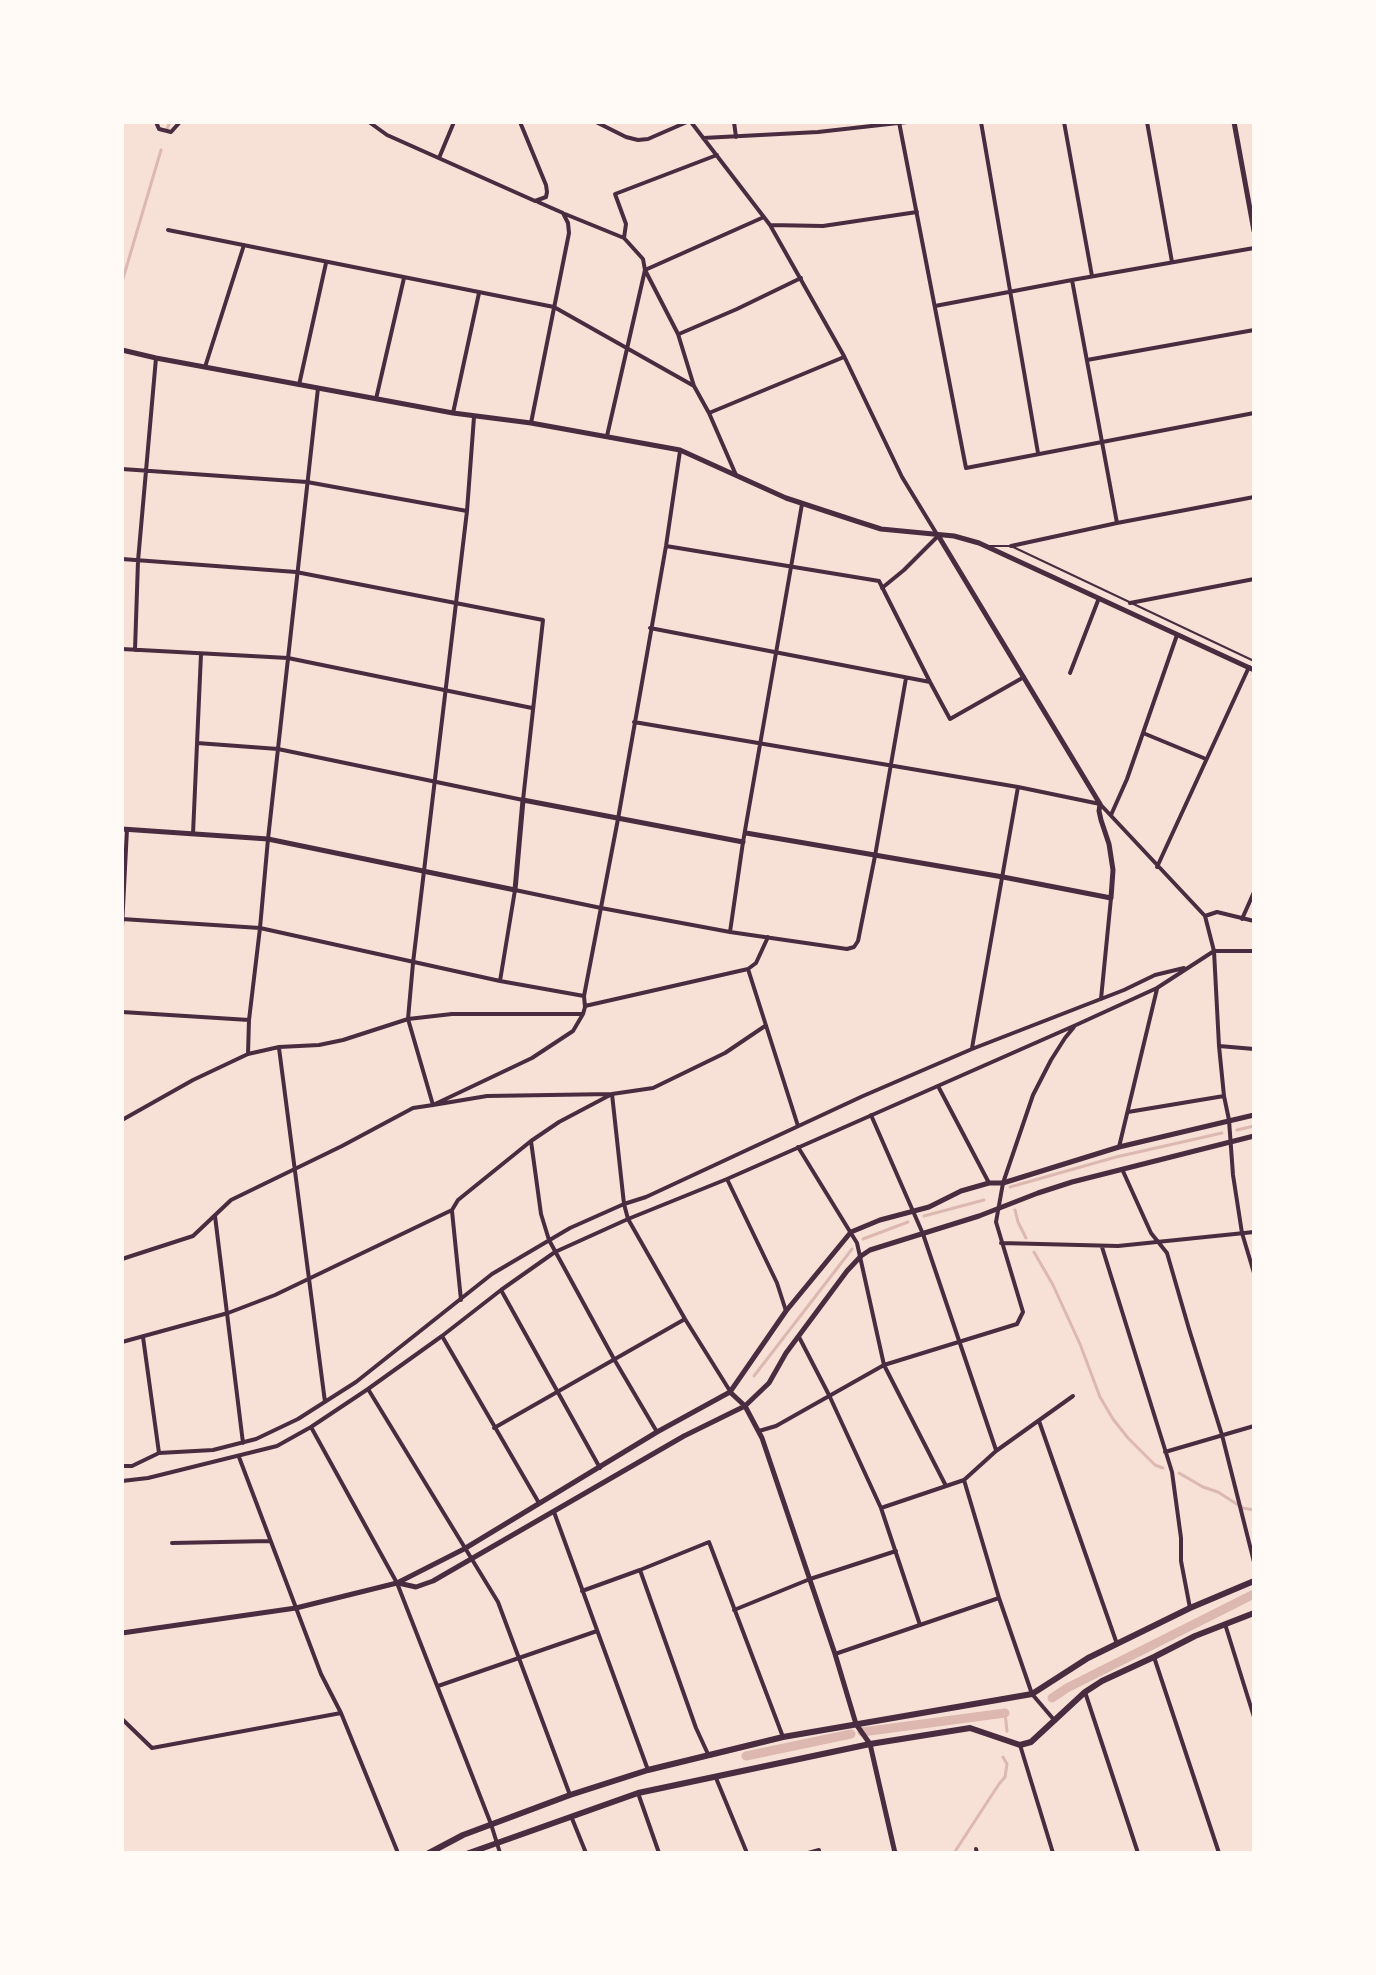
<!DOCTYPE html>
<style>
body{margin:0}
#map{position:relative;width:1376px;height:1975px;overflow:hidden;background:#f7e1d7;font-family:"Alegreya Sans",sans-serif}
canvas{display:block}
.frame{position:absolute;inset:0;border:124px solid #fffaf5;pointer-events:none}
</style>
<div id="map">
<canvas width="1376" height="1975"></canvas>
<div class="frame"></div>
</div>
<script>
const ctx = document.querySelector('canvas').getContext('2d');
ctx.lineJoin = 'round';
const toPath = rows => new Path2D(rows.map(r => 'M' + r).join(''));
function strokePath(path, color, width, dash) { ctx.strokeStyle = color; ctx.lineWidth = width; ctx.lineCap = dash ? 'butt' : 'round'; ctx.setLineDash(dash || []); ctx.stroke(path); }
const stream = toPath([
 [167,129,170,122],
 [122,282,161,150],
 [1237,1130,1254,1126],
 [1010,1187,1116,1157,1222,1133],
 [1015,1210,1018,1222,1026,1238],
 [924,1216,984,1200],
 [863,1239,908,1222],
 [1034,1252,1053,1285,1080,1344,1100,1397,1113,1419,1128,1438,1155,1465,1163,1468],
 [754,1376,852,1249],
 [1179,1473,1203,1487,1218,1492,1243,1508,1254,1510],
 [1005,1713,1007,1731],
 [954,1853,999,1784,1005,1777,1007,1764,1003,1757]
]);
const canal = toPath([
 [1052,1698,1067,1688,1254,1594],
 [862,1732,1005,1713],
 [746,1756,851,1734]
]);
const service = toPath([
 [989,546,1011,546,1254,661]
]);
const minor = toPath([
 [156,122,159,129,171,132,180,122],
 [369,122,387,135,535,201,546,197,547,192,546,185,520,122],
 [596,122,626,137,638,140,648,139,687,122],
 [691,122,770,225,844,356,902,477,938,536,904,570,882,588],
 [734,122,736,137],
 [899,122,966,468,1254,413],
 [981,122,1038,453],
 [1064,122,1092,276],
 [1147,122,1172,262],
 [703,138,818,132,907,122],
 [439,158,454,122],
 [565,214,624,238,643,259,645,270,678,334,694,386],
 [770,225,823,226,917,212],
 [168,230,554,307,694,386,709,413,736,475],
 [624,238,626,224,615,194,717,155],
 [1072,280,1117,523],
 [935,306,1072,280,1254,248],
 [679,334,737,309,801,278],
 [1087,360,1254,330],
 [205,367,244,245],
 [299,385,326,263],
 [376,399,404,278],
 [453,413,479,293],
 [709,413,844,357],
 [474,417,467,511,413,963,408,1019,433,1105,487,1096,612,1094,624,1204,628,1219,685,1319,730,1391],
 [531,423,569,233,568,223,563,213,538,202],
 [607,436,645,270,764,217],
 [122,469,307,482,467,511],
 [666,546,879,581,930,682,950,719,1024,677],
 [1011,546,1117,523,1254,497],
 [122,559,296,572,543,620,523,800,278,749,197,743],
 [1130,603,1254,579],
 [650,628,930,682],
 [122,649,288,658,532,708],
 [135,650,138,561,156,358],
 [1070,673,1099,598],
 [634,722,1018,787,1100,804,1205,916,1214,951,1219,1046,1224,1096,1229,1120,1233,1175,1242,1233,1254,1273],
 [1143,733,1206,759],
 [1111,815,1127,779,1177,635],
 [193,834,201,654],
 [1157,867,1249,667],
 [1205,916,1217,912,1254,921],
 [122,919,260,928,500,981,584,996],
 [1242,919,1254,892],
 [122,927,127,829],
 [730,932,743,842,802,504],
 [748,969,798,1126],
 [500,981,515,890,601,908,730,932,847,949,854,947,858,941,875,856,906,678],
 [1101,999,1111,898],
 [585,1006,748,969,756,963,768,937],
 [122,1012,249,1020],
 [1219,1046,1254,1049],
 [279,1048,325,1402],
 [972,1048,1018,787],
 [248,1054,249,1020,260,928,268,839,318,388],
 [938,1086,989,1183],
 [1128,1112,1224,1096],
 [871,1115,923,1234,996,1450],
 [122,1120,193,1080,248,1054,279,1047,319,1045,343,1040,408,1019,452,1014,583,1014],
 [531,1141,541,1214,549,1240,614,1359,657,1432],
 [798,1147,857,1243,884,1365,946,1486],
 [1119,1147,1157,989],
 [1122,1169,1151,1233,1167,1253,1189,1329,1222,1435,1254,1562],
 [727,1179,777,1283,786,1311],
 [452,1211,461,1300],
 [215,1216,243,1443],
 [1001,1243,1118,1246,1254,1232],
 [1102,1247,1172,1472,1181,1538,1181,1561,1190,1608],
 [122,1259,193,1236,231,1200,342,1146,413,1108,433,1105,532,1058,573,1031,583,1014,585,1007,584,996,618,819,666,546,680,451],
 [501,1290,600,1468],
 [442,1336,539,1503],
 [143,1337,159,1453],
 [799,1337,829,1395,881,1508,920,1625],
 [122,1342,228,1313,275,1295,452,1210,458,1200,531,1141,559,1122,612,1094,653,1088,725,1053,765,1026],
 [368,1389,498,1602,570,1795],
 [1039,1421,1117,1644],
 [311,1427,397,1583,491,1824,500,1853],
 [494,1428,685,1319],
 [759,1431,776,1426,884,1365,1017,1324,1023,1312,996,1222,1003,1183,1033,1095,1051,1060,1065,1038,1074,1027],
 [1165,1452,1254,1426],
 [239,1457,321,1674,341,1713,398,1853],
 [122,1466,132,1466,159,1453,213,1450,256,1439,298,1419,356,1382,492,1274,570,1228,624,1204,646,1197,863,1096,972,1049,1124,990,1155,975,1184,968],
 [122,1481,148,1478,277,1446,311,1427,368,1389,442,1336,501,1290,555,1252,628,1219,727,1179,1076,1025,1157,988,1214,951,1254,951],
 [881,1508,964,1480],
 [554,1512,648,1770],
 [172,1543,270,1541],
 [640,1570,696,1728,708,1754],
 [582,1591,640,1570,709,1542,783,1737],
 [734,1610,810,1579,896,1551],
 [1225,1624,1254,1717],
 [835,1654,999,1598],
 [1154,1657,1219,1853],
 [438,1686,597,1631],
 [1085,1692,1138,1853],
 [122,1719,152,1748,341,1713],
 [1055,1721,1032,1694,999,1598,964,1480,996,1451,1073,1396],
 [1020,1745,1053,1853],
 [716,1778,747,1853],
 [638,1793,659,1853],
 [571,1816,586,1853],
 [976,1849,977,1853],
 [808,1853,819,1850,819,1853]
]);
const tertiary = toPath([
 [1234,122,1254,231],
 [122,350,156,358,453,413,531,423,680,450,786,498,856,521,881,529,954,536,979,543,1254,670],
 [122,829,268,839,515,890,523,800,743,842],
 [746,833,1003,877,1111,898,1113,870,1109,844,1101,820,1099,811,1100,804,939,537],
 [730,1392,745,1406,762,1438,835,1654,856,1724,870,1744,895,1853],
 [398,1583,416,1587,433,1581,684,1436,745,1406,769,1383,786,1353,847,1271,861,1256,870,1250,979,1216,1038,1193,1072,1182,1254,1136],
 [122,1633,296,1608,397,1583,464,1549,657,1432,730,1392,786,1311,851,1232,880,1220,929,1207,961,1191,989,1183,1003,1183,1119,1147,1254,1115]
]);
const secondary = toPath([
 [429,1853,463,1835,570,1795,648,1770,783,1737,1032,1694,1088,1658,1190,1608,1254,1581],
 [469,1853,638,1793,870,1744,970,1728,1020,1745,1031,1742,1085,1692,1102,1681,1154,1657,1195,1636,1254,1613]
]);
strokePath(stream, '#dcb8b0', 3);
strokePath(canal, '#dcb8b0', 9);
strokePath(service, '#4a2c40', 2);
strokePath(minor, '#4a2c40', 4);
strokePath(tertiary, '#4a2c40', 5);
strokePath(secondary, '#4a2c40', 6);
</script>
